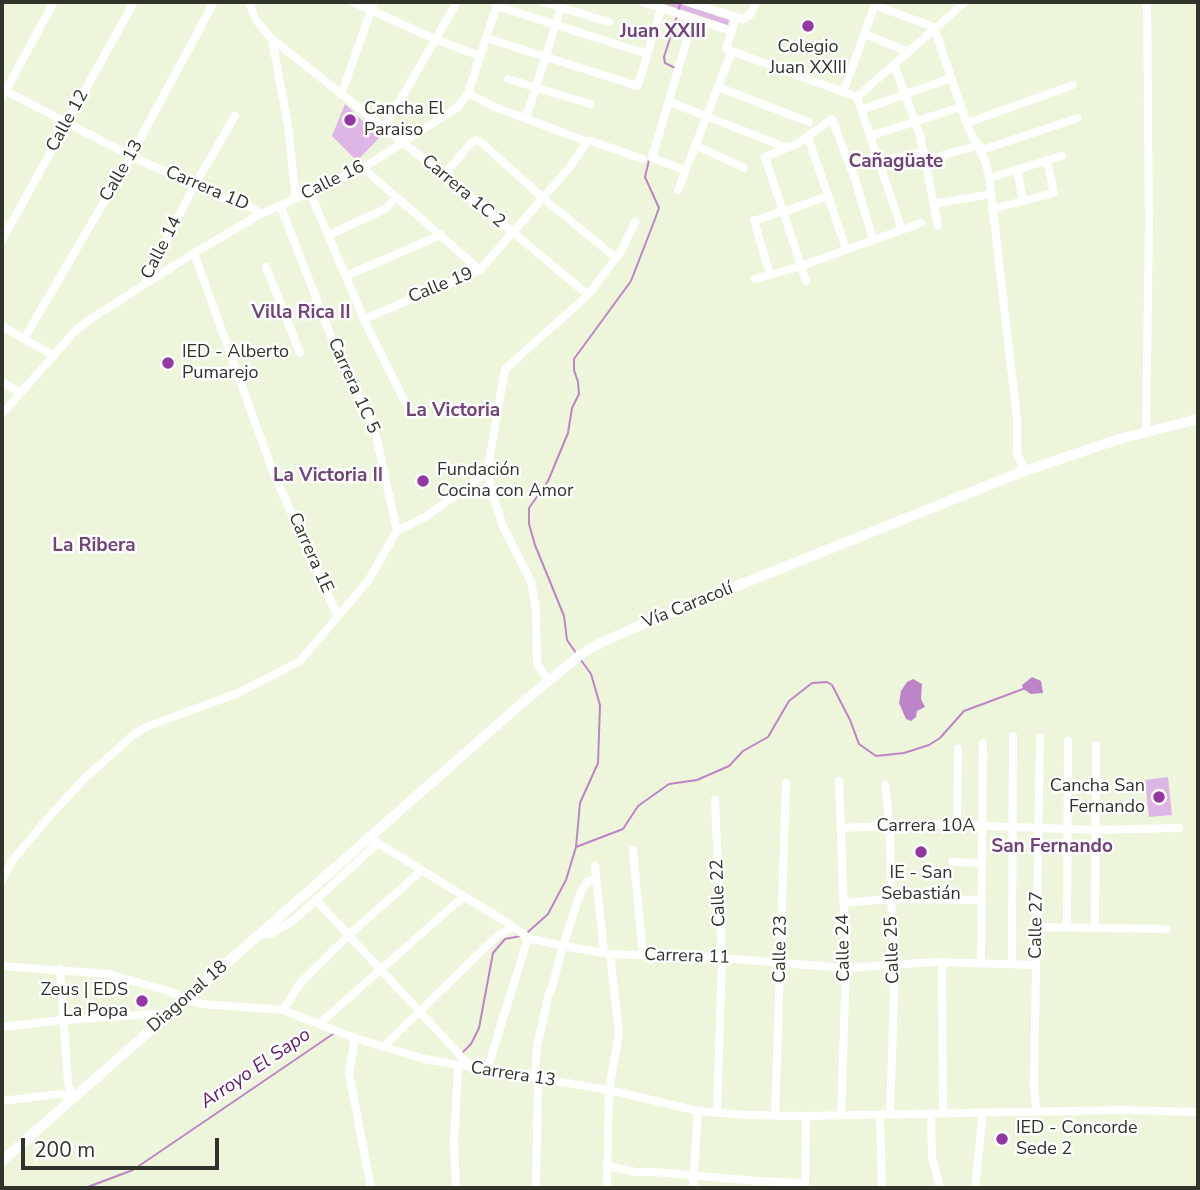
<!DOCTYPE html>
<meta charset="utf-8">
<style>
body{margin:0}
#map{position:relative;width:1200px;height:1190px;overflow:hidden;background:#edf5da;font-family:"Nunito Sans",sans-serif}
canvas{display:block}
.frame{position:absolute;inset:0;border:4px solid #31342a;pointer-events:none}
.scale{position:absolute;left:21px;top:1138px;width:198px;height:32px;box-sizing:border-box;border:4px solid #31342a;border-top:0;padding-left:9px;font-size:21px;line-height:24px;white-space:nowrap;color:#31342a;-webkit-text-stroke:5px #fff;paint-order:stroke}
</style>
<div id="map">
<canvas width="1200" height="1190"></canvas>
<div class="frame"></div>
<div class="scale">200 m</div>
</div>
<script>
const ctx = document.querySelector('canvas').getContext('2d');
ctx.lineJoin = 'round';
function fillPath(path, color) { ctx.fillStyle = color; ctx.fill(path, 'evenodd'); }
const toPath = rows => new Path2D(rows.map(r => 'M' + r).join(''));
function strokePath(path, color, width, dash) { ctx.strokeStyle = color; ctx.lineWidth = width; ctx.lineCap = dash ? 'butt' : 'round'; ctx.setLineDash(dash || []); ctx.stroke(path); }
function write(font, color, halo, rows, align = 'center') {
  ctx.font = font + ' "Nunito Sans",sans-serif'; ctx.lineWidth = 5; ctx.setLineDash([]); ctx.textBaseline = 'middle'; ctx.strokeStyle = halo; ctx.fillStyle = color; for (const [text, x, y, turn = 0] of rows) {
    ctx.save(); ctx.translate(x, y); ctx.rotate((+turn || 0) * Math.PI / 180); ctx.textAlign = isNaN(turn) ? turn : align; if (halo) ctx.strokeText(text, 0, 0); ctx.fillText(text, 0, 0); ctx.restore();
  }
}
const green = toPath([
 [658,2,675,2,729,20,728,25],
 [345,104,380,137,357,161,332,136],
 [1168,777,1172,815,1149,817,1145,780]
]);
const water = toPath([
 [1032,677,1041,681,1043,693,1031,694,1023,689,1022,685],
 [913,679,922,684,921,699,925,707,917,711,916,717,911,721,906,719,899,703,901,691,907,682]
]);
const stream = toPath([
 [678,11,681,2],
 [675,68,665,63,664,57,677,16],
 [576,653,567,640,564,616,535,545,529,524,529,508,548,481,568,433,572,408,579,394,578,382,574,370,574,359,631,281,655,219,659,208,645,177,649,160],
 [576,847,580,803,598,763,600,705,591,674,581,660],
 [528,932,548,914,566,880,576,847,623,829,638,806,669,784,697,780,729,766,743,751,768,737,789,701,812,683,827,682,832,685,850,720,859,744,876,756,904,753,929,745,940,738,964,711,1023,689],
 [463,1052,471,1044,479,1028,493,953,505,939,521,936],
 [2,1186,4,1188],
 [85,1188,133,1170,333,1034]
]);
const minor = toPath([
 [353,2,437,40,480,56],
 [543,2,609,22],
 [642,2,731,31],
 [687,2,743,19,750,15,756,2],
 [249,3,256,20,272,39,444,175,588,295],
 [874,5,934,27,968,127,986,163,990,184,1017,419,1017,453,1024,471],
 [497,6,647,54],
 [736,18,726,49,857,97],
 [864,34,907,51],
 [486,38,638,86,661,8],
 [272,39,288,126,296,199],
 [894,64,920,135,938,226],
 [508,79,590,104],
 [718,87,809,122],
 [2,89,131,156,223,198,249,206,261,214],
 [843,92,876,2],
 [468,93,495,107,575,137,587,142,591,141,643,159],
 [341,95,374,2],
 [2,97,54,2],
 [857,97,965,2],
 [857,97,902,230],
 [670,102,787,148],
 [861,110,951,78],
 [526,118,561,8],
 [967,123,1073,85],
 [384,128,457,2],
 [870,136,961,107],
 [808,137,846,249],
 [695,145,744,168],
 [982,150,1078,118],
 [926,160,979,145],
 [879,162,924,152],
 [363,168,480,270],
 [1017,169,1023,201],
 [685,170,652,158,693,19],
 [444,175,471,143,476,140,481,142,543,198,616,258],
 [989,178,1062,156],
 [678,190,732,51],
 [310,193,366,324,406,404],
 [934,204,991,194],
 [280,205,332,339,375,431,397,531],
 [992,209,1054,193,1047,160],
 [783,212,828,196],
 [754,220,770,275],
 [754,221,783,211],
 [329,235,385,209,397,197],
 [2,240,134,2],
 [194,253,273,472,338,617],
 [266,267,300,353],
 [346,276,441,235],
 [755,279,801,266,921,223],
 [806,281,765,157,797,144,832,119,855,179,873,240],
 [145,283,194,186,235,116],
 [364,319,480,270,570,167,587,142],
 [2,326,54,356],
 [25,337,131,156,214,2],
 [2,382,20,392],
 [2,414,76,330,92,318,194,253,261,214,363,168,458,107,468,93,498,2],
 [1146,432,1149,222,1147,2],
 [488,467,491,490,504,529,531,581,536,610,537,664,548,680],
 [839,781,846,968,841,1115],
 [885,785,890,826,891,899,895,964,890,1114],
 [715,800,722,958,717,1113],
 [957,826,958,749],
 [841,828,934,824,1096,830,1179,828],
 [368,837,514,927,528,938,563,946,610,954,722,958,846,968,936,962,1036,965],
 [633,850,643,955],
 [952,862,982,863],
 [595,866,604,953],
 [2,880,12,861,47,819,85,778,132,736,146,727,238,693,300,661,368,581,397,531,427,516,483,475,488,467,505,369,588,295,622,250,635,222],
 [316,900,472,1068],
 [843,903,891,899,982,900],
 [1037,927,1167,929],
 [1067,927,1068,741],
 [1095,928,1096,745],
 [259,935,271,934,294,920,378,843],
 [942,962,943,1113],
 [981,962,983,743],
 [1012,963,1013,736],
 [2,966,108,974,172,992,185,1000,203,1004,283,1010,355,1038,424,1059,609,1090,698,1111,746,1115,806,1116,1120,1110,1198,1112],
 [283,1010,302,981,349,935,422,870],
 [319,1024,463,897],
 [2,1027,63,1020,169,1013],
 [355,1038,349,1073,371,1188],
 [383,1047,497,936,514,927],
 [487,1070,528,938],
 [535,1077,537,1046,549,993,552,987,563,946,581,891,588,881,596,879],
 [2,1101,58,1094,72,1096,68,1083,60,969],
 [1036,1112,1034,1082,1040,737],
 [931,1113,932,1157,940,1188],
 [880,1115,882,1188],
 [775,1116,786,783],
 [607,1166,636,1172,655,1172,757,1181,805,1183],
 [456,1188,454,1141,458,1066],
 [536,1188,538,1078],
 [607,1188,609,1090,619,1033,610,954],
 [693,1188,698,1111],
 [805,1188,806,1116],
 [975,1188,983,1112]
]);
const major = toPath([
 [2,1161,522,703,580,655,600,643,657,618,1019,473,1116,440,1198,419]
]);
const markers = [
 [808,26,7,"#9338a3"],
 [350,120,7,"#9338a3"],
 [168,363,7,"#9338a3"],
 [423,481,7,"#9338a3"],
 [1159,797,7,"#9338a3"],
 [921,852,7,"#9338a3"],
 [142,1001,7,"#9338a3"],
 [1002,1139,7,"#9338a3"]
];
const poiNames = [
 ["Colegio",808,48,"center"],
 ["Juan XXIII",808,69,"center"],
 ["Cancha El",364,110],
 ["Paraiso",364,131],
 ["IED - Alberto",182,353],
 ["Pumarejo",182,374],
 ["Fundación",437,471],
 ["Cocina con Amor",437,492],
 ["Cancha San",1145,787,"right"],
 ["Fernando",1145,808,"right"],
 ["IE - San",921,874,"center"],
 ["Sebastián",921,895,"center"],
 ["Zeus | EDS",128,991,"right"],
 ["La Popa",128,1012,"right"],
 ["IED - Concorde",1016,1129],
 ["Sede 2",1016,1150]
];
const streetNames = [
 ["Calle 12",68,121,-61],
 ["Calle 13",122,171,-60],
 ["Calle 16",333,181,-26],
 ["Carrera 1D",207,189,23],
 ["Carrera 1C 2",463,192,40],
 ["Calle 14",162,248,-63],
 ["Calle 19",441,286,-22],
 ["Carrera 1C 5",353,386,66],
 ["Carrera 1E",310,553,66],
 ["Vía Caracolí",688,606,-22],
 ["Carrera 10A",926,827],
 ["Calle 22",719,893,-92],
 ["Calle 27",1037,925,-89],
 ["Calle 24",844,948,-91],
 ["Calle 23",781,949,-89],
 ["Calle 25",893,950,-92],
 ["Carrera 11",687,957,2],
 ["Diagonal 18",188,997,-41],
 ["Carrera 13",513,1075,9]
];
const neighbourhoodNames = [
 ["Juan XXIII",663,32],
 ["Cañagüate",896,162],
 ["Villa Rica II",301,313],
 ["La Victoria",453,411],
 ["La Victoria II",328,476],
 ["La Ribera",94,546],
 ["San Fernando",1052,847]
];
const waterNames = [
 ["Arroyo El Sapo",256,1069,-34]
];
fillPath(green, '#deb6e5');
fillPath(water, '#bd85c7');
strokePath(stream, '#bd85c7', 2);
strokePath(minor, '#fff', 8);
strokePath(major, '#fff', 10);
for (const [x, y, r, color] of markers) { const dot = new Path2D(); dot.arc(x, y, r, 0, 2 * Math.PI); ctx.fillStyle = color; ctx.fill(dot); strokePath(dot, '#fff', 2.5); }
write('18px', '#31342a', '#fff', poiNames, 'left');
write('18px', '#31342a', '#fff', streetNames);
write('bold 19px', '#714379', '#fff', neighbourhoodNames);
write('italic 19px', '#5e196a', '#fff', waterNames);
</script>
